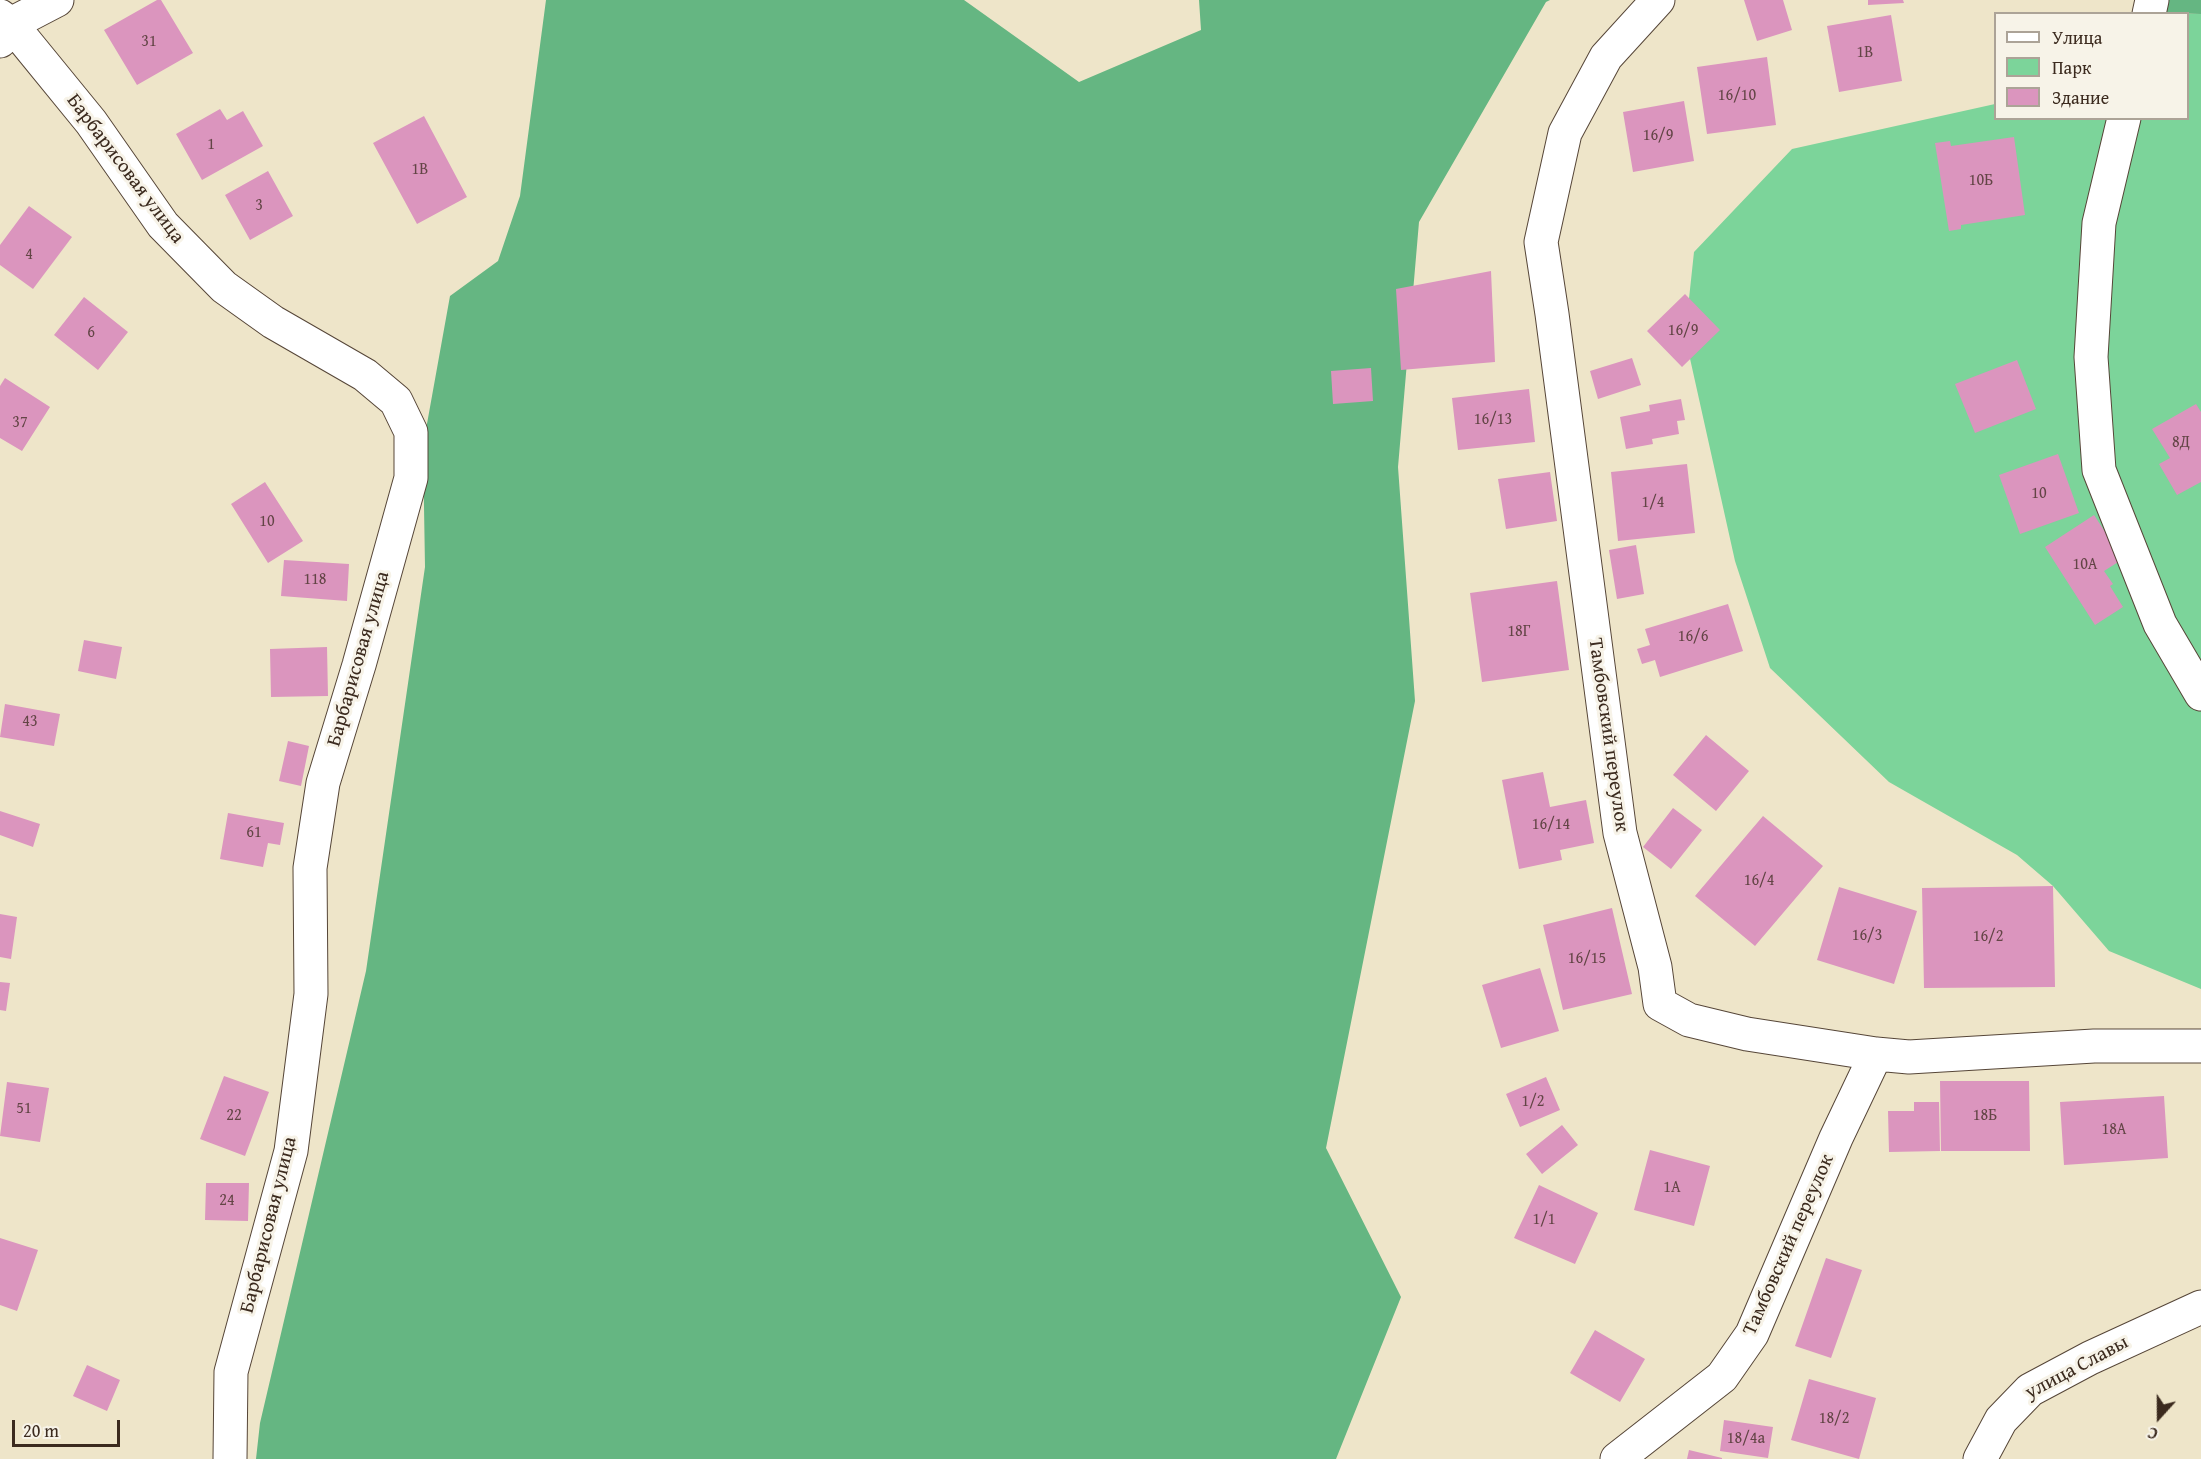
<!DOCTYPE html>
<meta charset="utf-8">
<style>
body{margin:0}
#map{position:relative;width:2201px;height:1459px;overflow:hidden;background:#eee5c9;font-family:"Gentium Book Plus",serif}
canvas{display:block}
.legend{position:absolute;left:1994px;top:12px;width:195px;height:108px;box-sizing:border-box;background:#f7f3e8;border:2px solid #aca397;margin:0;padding:8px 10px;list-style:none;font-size:18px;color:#3b2a1e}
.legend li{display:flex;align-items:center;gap:12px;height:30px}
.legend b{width:30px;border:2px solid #aca397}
.north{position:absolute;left:2129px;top:1387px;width:60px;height:60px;-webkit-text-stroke:4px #f7f3e8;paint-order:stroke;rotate:201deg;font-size:16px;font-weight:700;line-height:24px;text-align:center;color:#3b2a1e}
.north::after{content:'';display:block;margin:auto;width:21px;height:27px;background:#3b2a1e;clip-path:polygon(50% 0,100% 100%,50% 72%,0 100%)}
.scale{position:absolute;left:12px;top:1420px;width:108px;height:27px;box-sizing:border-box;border:3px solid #3b2a1e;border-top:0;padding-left:8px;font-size:18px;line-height:21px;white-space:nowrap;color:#3b2a1e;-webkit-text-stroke:4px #f7f3e8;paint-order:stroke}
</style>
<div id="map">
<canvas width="2201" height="1459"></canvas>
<ul class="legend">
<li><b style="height:8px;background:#fff"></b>Улица</li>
<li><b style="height:16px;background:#7cd49a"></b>Парк</li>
<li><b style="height:16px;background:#db95be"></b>Здание</li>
</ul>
<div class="north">С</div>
<div class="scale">20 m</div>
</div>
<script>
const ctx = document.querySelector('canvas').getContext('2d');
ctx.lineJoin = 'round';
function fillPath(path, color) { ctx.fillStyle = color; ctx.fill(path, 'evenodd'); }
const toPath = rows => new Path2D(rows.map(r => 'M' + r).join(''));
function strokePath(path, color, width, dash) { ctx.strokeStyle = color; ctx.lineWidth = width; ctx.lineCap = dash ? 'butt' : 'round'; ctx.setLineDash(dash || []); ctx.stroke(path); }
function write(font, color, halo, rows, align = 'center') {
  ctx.font = font + ' "Gentium Book Plus",serif'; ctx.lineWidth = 6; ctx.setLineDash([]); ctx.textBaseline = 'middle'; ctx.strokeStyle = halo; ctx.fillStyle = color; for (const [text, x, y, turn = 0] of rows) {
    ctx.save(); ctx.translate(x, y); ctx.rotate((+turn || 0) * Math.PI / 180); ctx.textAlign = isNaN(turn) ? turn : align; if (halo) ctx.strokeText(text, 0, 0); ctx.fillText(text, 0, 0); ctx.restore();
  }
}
const green = toPath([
 [2188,14,2201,14,2201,989,2109,951,2053,886,2017,855,1889,782,1770,668,1735,561,1685,336,1694,252,1792,149,1995,104,1996,118,2188,118]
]);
const forest = toPath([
 [546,0,964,0,1079,82,1201,30,1199,0,1550,0,1546,2,1419,222,1398,467,1415,701,1326,1148,1401,1297,1336,1459,256,1459,260,1423,366,971,425,567,423,446,450,296,498,261,520,196],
 [2142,0,2201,0,2201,14,2161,13]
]);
const building = toPath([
 [157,0,161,0,193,53,137,85,104,30],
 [1744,0,1783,0,1792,30,1757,41],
 [1868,0,1903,0,1904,3,1868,5],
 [1891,15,1902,81,1839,92,1827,26],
 [1767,57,1776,125,1707,134,1697,67],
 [1684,101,1694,161,1633,172,1623,112],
 [220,109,227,120,243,111,263,146,202,180,176,134],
 [424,116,467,197,417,224,373,143],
 [2014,137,2025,215,1961,225,1961,229,1949,231,1935,143,1950,141,1951,146],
 [268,171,293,216,250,240,225,195],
 [29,206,72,237,33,289,0,265,0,245],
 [1491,271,1495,362,1401,370,1396,289],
 [1685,294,1720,330,1682,367,1647,331],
 [84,297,128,332,98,370,54,335],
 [1632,358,1641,385,1598,399,1590,371],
 [2017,360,2036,409,1975,433,1955,384],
 [1371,368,1373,401,1333,404,1331,371],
 [5,378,50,407,22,451,0,438,0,386],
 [1529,389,1535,442,1458,450,1452,398],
 [1681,399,1685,420,1677,421,1679,434,1652,439,1653,444,1626,449,1620,417,1650,411,1649,405],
 [2196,404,2201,412,2201,482,2177,495,2159,464,2170,458,2152,429],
 [2058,454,2079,513,2020,534,1999,475],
 [1687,464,1695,533,1618,541,1611,472],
 [1550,472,1557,521,1506,529,1498,479],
 [265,482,303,541,268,563,231,504],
 [2094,515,2123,559,2104,571,2113,584,2110,586,2123,607,2095,625,2045,547],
 [1636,545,1644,594,1617,599,1609,550],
 [284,560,349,564,347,601,281,596],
 [1557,581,1569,670,1482,682,1470,593],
 [1728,604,1743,651,1660,677,1655,660,1642,664,1637,649,1650,645,1645,629],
 [84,640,122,647,116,679,78,671],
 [327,647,328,696,271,697,270,649],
 [5,704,60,714,54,746,0,737],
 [1706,735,1749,771,1716,811,1673,775],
 [288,741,309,746,301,786,279,781],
 [1543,772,1550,807,1586,800,1594,843,1560,850,1562,860,1519,869,1502,780],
 [1673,808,1702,830,1671,869,1643,847],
 [0,811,40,824,33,847,0,835],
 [228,813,284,823,280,845,268,843,263,867,220,859],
 [1763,816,1823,866,1755,946,1695,896],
 [2053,886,2055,987,1924,988,1922,888],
 [1839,887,1917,911,1894,984,1817,960],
 [1612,908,1632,994,1563,1010,1543,925],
 [0,914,17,917,11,959,0,957],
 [1540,968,1559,1031,1501,1048,1482,985],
 [0,982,10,983,6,1011,0,1010],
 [224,1076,269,1092,245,1156,200,1139],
 [1546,1077,1560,1110,1520,1127,1506,1094],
 [1940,1081,2029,1081,2030,1151,1941,1151],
 [7,1082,49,1088,40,1142,0,1136],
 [2164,1096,2168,1158,2064,1165,2060,1102],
 [1914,1102,1939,1102,1940,1151,1889,1152,1888,1111,1914,1111],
 [1562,1125,1578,1145,1542,1174,1526,1154],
 [1650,1150,1710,1166,1694,1226,1634,1210],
 [206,1183,249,1183,248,1221,205,1220],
 [1539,1185,1598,1213,1575,1264,1514,1238],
 [0,1238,38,1250,17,1311,0,1305],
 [1826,1258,1862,1270,1831,1358,1795,1346],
 [1595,1330,1645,1359,1620,1402,1570,1373],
 [87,1365,120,1380,107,1411,73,1396],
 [1809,1379,1876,1398,1859,1459,1791,1440],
 [1724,1420,1773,1427,1768,1458,1720,1451],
 [1689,1450,1722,1458,1722,1459,1687,1459]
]);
const minor = toPath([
 [1658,0,1606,57,1565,133,1541,242,1552,314,1620,833,1655,967,1660,1004,1689,1020,1747,1034,1876,1054,1909,1057,2094,1046,2201,1046],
 [2149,14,2152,0],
 [0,16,11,24,91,122,163,225,224,287,273,322,365,375,396,401,411,432,411,478,359,665,323,783,310,868,311,994,291,1151,231,1372,230,1459],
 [0,41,11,24,57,0],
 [2124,118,2099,223,2091,357,2099,470,2160,624,2201,694],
 [1617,1459,1722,1377,1752,1334,1836,1138,1876,1054],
 [1980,1459,2001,1420,2030,1390,2090,1358,2201,1307]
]);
const numberNames = [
 ["31",149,42],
 ["1В",1865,53],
 ["16/10",1737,96],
 ["16/9",1658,136],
 ["1",211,145],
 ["1В",420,170],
 ["10Б",1981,181],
 ["3",259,206],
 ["4",29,255],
 ["16/9",1683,331],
 ["6",91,333],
 ["16/13",1493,420],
 ["37",20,423],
 ["8Д",2181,443],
 ["10",2039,494],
 ["1/4",1653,503],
 ["10",267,522],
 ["10А",2085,565],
 ["118",315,580],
 ["18Г",1519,632],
 ["16/6",1693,637],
 ["43",30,722],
 ["16/14",1551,825],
 ["61",254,833],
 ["16/4",1759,881],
 ["16/3",1867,936],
 ["16/2",1988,937],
 ["16/15",1587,959],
 ["1/2",1533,1102],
 ["51",24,1109],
 ["22",234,1116],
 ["18Б",1985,1116],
 ["18А",2114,1130],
 ["1А",1672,1188],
 ["24",227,1201],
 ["1/1",1544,1220],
 ["18/2",1834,1419],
 ["18/4а",1746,1439]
];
const streetNames = [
 ["Барбарисовая улица",125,169,53],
 ["Барбарисовая улица",359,659,-74],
 ["Тамбовский переулок",1608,735,82],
 ["Барбарисовая улица",269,1225,-76],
 ["Тамбовский переулок",1789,1245,-66],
 ["улица Славы",2077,1368,-28]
];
fillPath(green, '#7cd49a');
fillPath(forest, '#65b682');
fillPath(building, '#db95be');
strokePath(minor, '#564638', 35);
strokePath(minor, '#fff', 33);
write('16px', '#634546', null, numberNames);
write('20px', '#3b2a1e', '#f7f3e8', streetNames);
</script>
